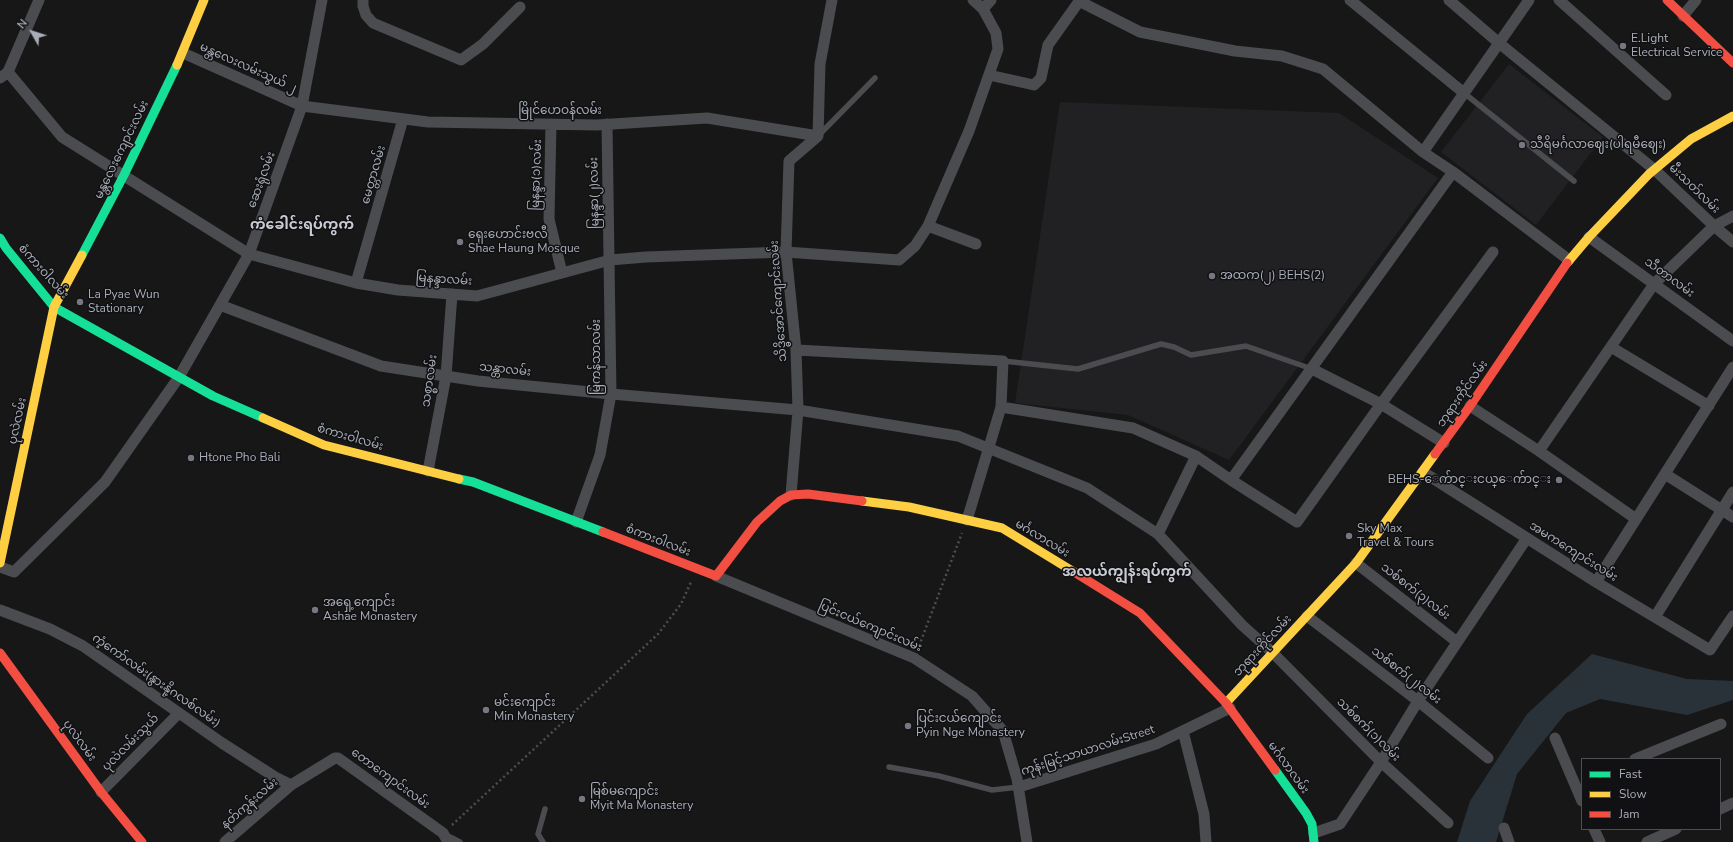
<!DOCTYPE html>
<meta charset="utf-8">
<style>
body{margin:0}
#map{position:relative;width:1733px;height:842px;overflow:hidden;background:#171717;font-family:"Nunito Sans",sans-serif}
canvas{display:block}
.legend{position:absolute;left:1581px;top:758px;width:140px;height:72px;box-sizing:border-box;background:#111113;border:1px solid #4d4f55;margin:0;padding:5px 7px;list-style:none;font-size:12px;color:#a8adb8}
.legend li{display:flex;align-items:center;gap:8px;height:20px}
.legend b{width:20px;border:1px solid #4d4f55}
.north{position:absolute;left:12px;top:12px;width:40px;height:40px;-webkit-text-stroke:3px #111113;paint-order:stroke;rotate:309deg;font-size:11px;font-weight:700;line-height:16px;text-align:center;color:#a8adb8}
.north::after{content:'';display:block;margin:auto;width:14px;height:18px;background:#a8adb8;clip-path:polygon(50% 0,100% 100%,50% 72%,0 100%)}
</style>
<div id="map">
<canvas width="1733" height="842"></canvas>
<ul class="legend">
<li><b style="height:5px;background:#16e098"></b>Fast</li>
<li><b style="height:5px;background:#ffcf43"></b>Slow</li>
<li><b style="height:5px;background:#f24e42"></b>Jam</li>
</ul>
<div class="north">N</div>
</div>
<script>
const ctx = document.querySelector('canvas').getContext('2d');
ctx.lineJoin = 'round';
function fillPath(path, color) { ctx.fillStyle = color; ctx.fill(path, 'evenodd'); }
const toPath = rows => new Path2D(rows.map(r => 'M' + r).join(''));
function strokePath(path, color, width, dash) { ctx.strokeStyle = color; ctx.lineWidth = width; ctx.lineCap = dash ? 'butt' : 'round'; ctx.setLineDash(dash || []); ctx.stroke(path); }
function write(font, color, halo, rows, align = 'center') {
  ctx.font = font + ' "Nunito Sans","Noto Sans Myanmar",sans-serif'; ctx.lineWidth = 3; ctx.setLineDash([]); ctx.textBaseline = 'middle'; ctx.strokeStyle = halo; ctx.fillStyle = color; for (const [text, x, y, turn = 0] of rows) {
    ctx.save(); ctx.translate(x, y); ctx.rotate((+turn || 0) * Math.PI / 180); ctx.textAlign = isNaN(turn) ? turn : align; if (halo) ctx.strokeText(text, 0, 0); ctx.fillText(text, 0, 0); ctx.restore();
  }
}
const built = toPath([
 [1509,64,1603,137,1536,225,1441,152],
 [1060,102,1339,113,1438,178,1229,460,1128,415,1015,403]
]);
const water = toPath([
 [1592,654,1687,679,1733,681,1733,700,1687,715,1600,699,1566,713,1517,774,1496,842,1457,842,1470,801,1527,714]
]);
const path = toPath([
 [919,646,962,533],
 [452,825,658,634,681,604,691,582]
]);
const lane = toPath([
 [1464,93,1574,181],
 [819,135,875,78],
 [1003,361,1078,369,1161,344,1174,347,1191,355,1246,346,1312,369],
 [889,767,939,776,992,790,1019,787],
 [446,835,460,842],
 [543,842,538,834,545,809]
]);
const street = toPath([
 [363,0,363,6,366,15,373,23,461,60,483,44,520,7],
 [1350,0,1464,93],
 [1449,0,1499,43,1655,170,1714,226,1733,242],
 [1559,0,1666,95],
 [1079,1,1140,32,1235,51,1282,56,1323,69,1423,152,1453,172,1569,260],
 [983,9,991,0],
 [1683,16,1696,0],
 [183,53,302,106,428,122,597,125,707,118,818,136],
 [8,72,62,137,249,254,356,283,398,290,477,296,610,260,646,257,786,252,899,260,915,246,928,226,969,131,998,49,996,33,983,9,973,0],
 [989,75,1034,85,1041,78,1048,45,1080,0],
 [0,78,8,72,39,0],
 [551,124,549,219,562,273],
 [1423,152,1529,0],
 [928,226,976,244],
 [1589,237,1733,341],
 [356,283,403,119],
 [220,305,381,366,478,381,611,394,798,410,958,436,1087,488,1158,534,1242,625,1273,653,1381,762,1448,823],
 [1611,347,1709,406],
 [796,350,1003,361,1001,407,967,520],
 [1312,369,1381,404,1444,443],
 [1470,406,1539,451,1636,519],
 [1001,407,1133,428,1196,456,1231,480,1453,172],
 [1539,451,1654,284,1714,226,1733,216],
 [428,471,446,376,452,294],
 [1423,472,1596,582,1710,650,1733,616],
 [1665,474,1733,517],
 [1231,480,1297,522,1381,404,1493,252],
 [791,495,798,410,796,350,786,252,789,161,818,136,820,64,832,0],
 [576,522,600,455,611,394,607,124],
 [1158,534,1196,456],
 [1356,563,1457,642],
 [0,567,14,572,105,482,179,377,249,254,302,106,322,0],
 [716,576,914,658,972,696,1003,731,1017,779,1027,842],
 [1596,582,1733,367],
 [0,610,50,629,83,646,222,743,275,777,291,785],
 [1307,616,1418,701,1488,758],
 [1655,617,1733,492],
 [1183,731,1204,814,1206,842],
 [1555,738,1582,801],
 [1635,759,1721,724],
 [1019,787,1156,744,1230,708],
 [101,792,179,713],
 [1720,809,1733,803],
 [1504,828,1509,842],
 [1594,829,1600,842],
 [1314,833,1340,824,1381,762,1418,701,1527,538],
 [225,842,291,785,335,758,338,758,443,833,448,842],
 [1647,842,1676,829]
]);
const fast = toPath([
 [0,238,6,248,54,307,213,396,263,418],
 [82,255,124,175,177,65],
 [459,479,473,482,603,532],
 [1275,770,1306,813,1312,824,1314,842]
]);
const slow = toPath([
 [177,65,204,0],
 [1567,263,1589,237,1649,174,1691,139,1733,116],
 [263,418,324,445,459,479],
 [862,501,909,507,1002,528,1074,572],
 [0,563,54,307,82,255],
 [1226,703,1356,563,1435,454]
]);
const jam = toPath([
 [1667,0,1733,63],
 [1435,454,1470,406,1567,263],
 [603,532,716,576,757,522,780,501,791,495,808,494,862,501],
 [1074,572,1140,613,1226,703,1275,770],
 [0,653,101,792,142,842]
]);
const markers = [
 [1623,46,4,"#757880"],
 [1522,145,4,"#757880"],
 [460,242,4,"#757880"],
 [1212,276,4,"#757880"],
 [80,302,4,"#757880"],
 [191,458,4,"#757880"],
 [1559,480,4,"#757880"],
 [1349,536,4,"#757880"],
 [315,610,4,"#757880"],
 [486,710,4,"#757880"],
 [908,726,4,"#757880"],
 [582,799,4,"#757880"]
];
const poiNames = [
 ["E.Light",1631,39],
 ["Electrical Service",1631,53],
 ["သီရိမင်္ဂလာဈေး(ပါရမီဈေး)",1530,145],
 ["ရှေးဟောင်းဗလီ",468,235],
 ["Shae Haung Mosque",468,249],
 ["အထက(၂) BEHS(2)",1220,276],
 ["La Pyae Wun",88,295],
 ["Stationary",88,309],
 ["Htone Pho Bali",199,458],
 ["BEHS-ေက်ာင္းငယ္ေက်ာင္း",1551,480,"right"],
 ["Sky Max",1357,529],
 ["Travel & Tours",1357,543],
 ["အရှေ့ကျောင်း",323,603],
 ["Ashae Monastery",323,617],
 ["မင်းကျောင်း",494,703],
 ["Min Monastery",494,717],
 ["ပြင်းငယ်ကျောင်း",916,719],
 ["Pyin Nge Monastery",916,733],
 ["မြစ်မကျောင်း",590,792],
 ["Myit Ma Monastery",590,806]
];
const streetNames = [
 ["မန္တလေးလမ်းသွယ် ၂",248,68,24],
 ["မြိုင်ဟေဝန်လမ်း",560,111],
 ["မန္တလေးကျောင်းလမ်း",122,150,-64],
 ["မေတ္တာလမ်း",374,175,-74],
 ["မြနန္ဒာ(၁)လမ်း",537,175,-88],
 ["ဆေးရုံလမ်း",262,180,-70],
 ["မီးသတ်လမ်း",1694,189,44],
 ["မြနန္ဒာ(၂)လမ်း",595,193,-91],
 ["စံကားဝါလမ်း",43,272,48],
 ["သီတာလမ်း",1669,278,36],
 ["မြနန္ဒာလမ်း",444,280,4],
 ["သိဒ္ဓိအောင်ကျောင်းလမ်း",779,301,-94],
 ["မြကန်သာလမ်း",597,357,-90],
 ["သန္တာလမ်း",505,370,6],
 ["သစ္စာလမ်း",430,381,-82],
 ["ဘုရားကိုင်လမ်း",1463,394,-55],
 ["ပုလဲလမ်း",18,421,-78],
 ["စံကားဝါလမ်း",350,438,16],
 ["မင်္ဂလာလမ်း",1042,539,31],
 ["စံကားဝါလမ်း",658,541,21],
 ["အမကကျောင်းလမ်း",1573,552,32],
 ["သစ်စက်(၃)လမ်း",1415,592,38],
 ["ပြင်းငယ်ကျောင်းလမ်း",870,627,23],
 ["ဘုရားကိုင်လမ်း",1263,646,-47],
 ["သစ်စက်(၂)လမ်း",1406,676,38],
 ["ကံ့ကော်လမ်း(နွားနို့ဂလစ်လမ်း)",156,681,35],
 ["သစ်စက်(၁)လမ်း",1368,730,45],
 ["ပုလဲလမ်း",79,741,54],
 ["ပုလဲလမ်းသွယ်",131,743,-45],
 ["ကုန်းမြင့်သာယာလမ်းStreet",1088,751,-18],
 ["မင်္ဂလာလမ်း",1288,768,54],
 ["တောကျောင်းလမ်း",390,779,36],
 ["နတ်ကွန်းလမ်း",250,804,-41]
];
const quarterNames = [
 ["ကံခေါင်းရပ်ကွက်",302,226],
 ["အလယ်ကျွန်းရပ်ကွက်",1127,573]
];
fillPath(built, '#212123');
fillPath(water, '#2a3239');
strokePath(path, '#4d4e52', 2.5, [2, 3]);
strokePath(lane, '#4b4c50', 5.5);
strokePath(street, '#4b4c50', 11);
strokePath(fast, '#16e098', 9);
strokePath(slow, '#ffcf43', 9);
strokePath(jam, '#f24e42', 9);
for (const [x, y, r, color] of markers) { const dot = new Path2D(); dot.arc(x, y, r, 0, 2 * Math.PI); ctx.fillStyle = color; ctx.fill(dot); strokePath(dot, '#111113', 1.5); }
write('12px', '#a8adb8', '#111113', poiNames, 'left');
write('12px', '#a8adb8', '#111113', streetNames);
write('bold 14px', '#c9ccd4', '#111113', quarterNames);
</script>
